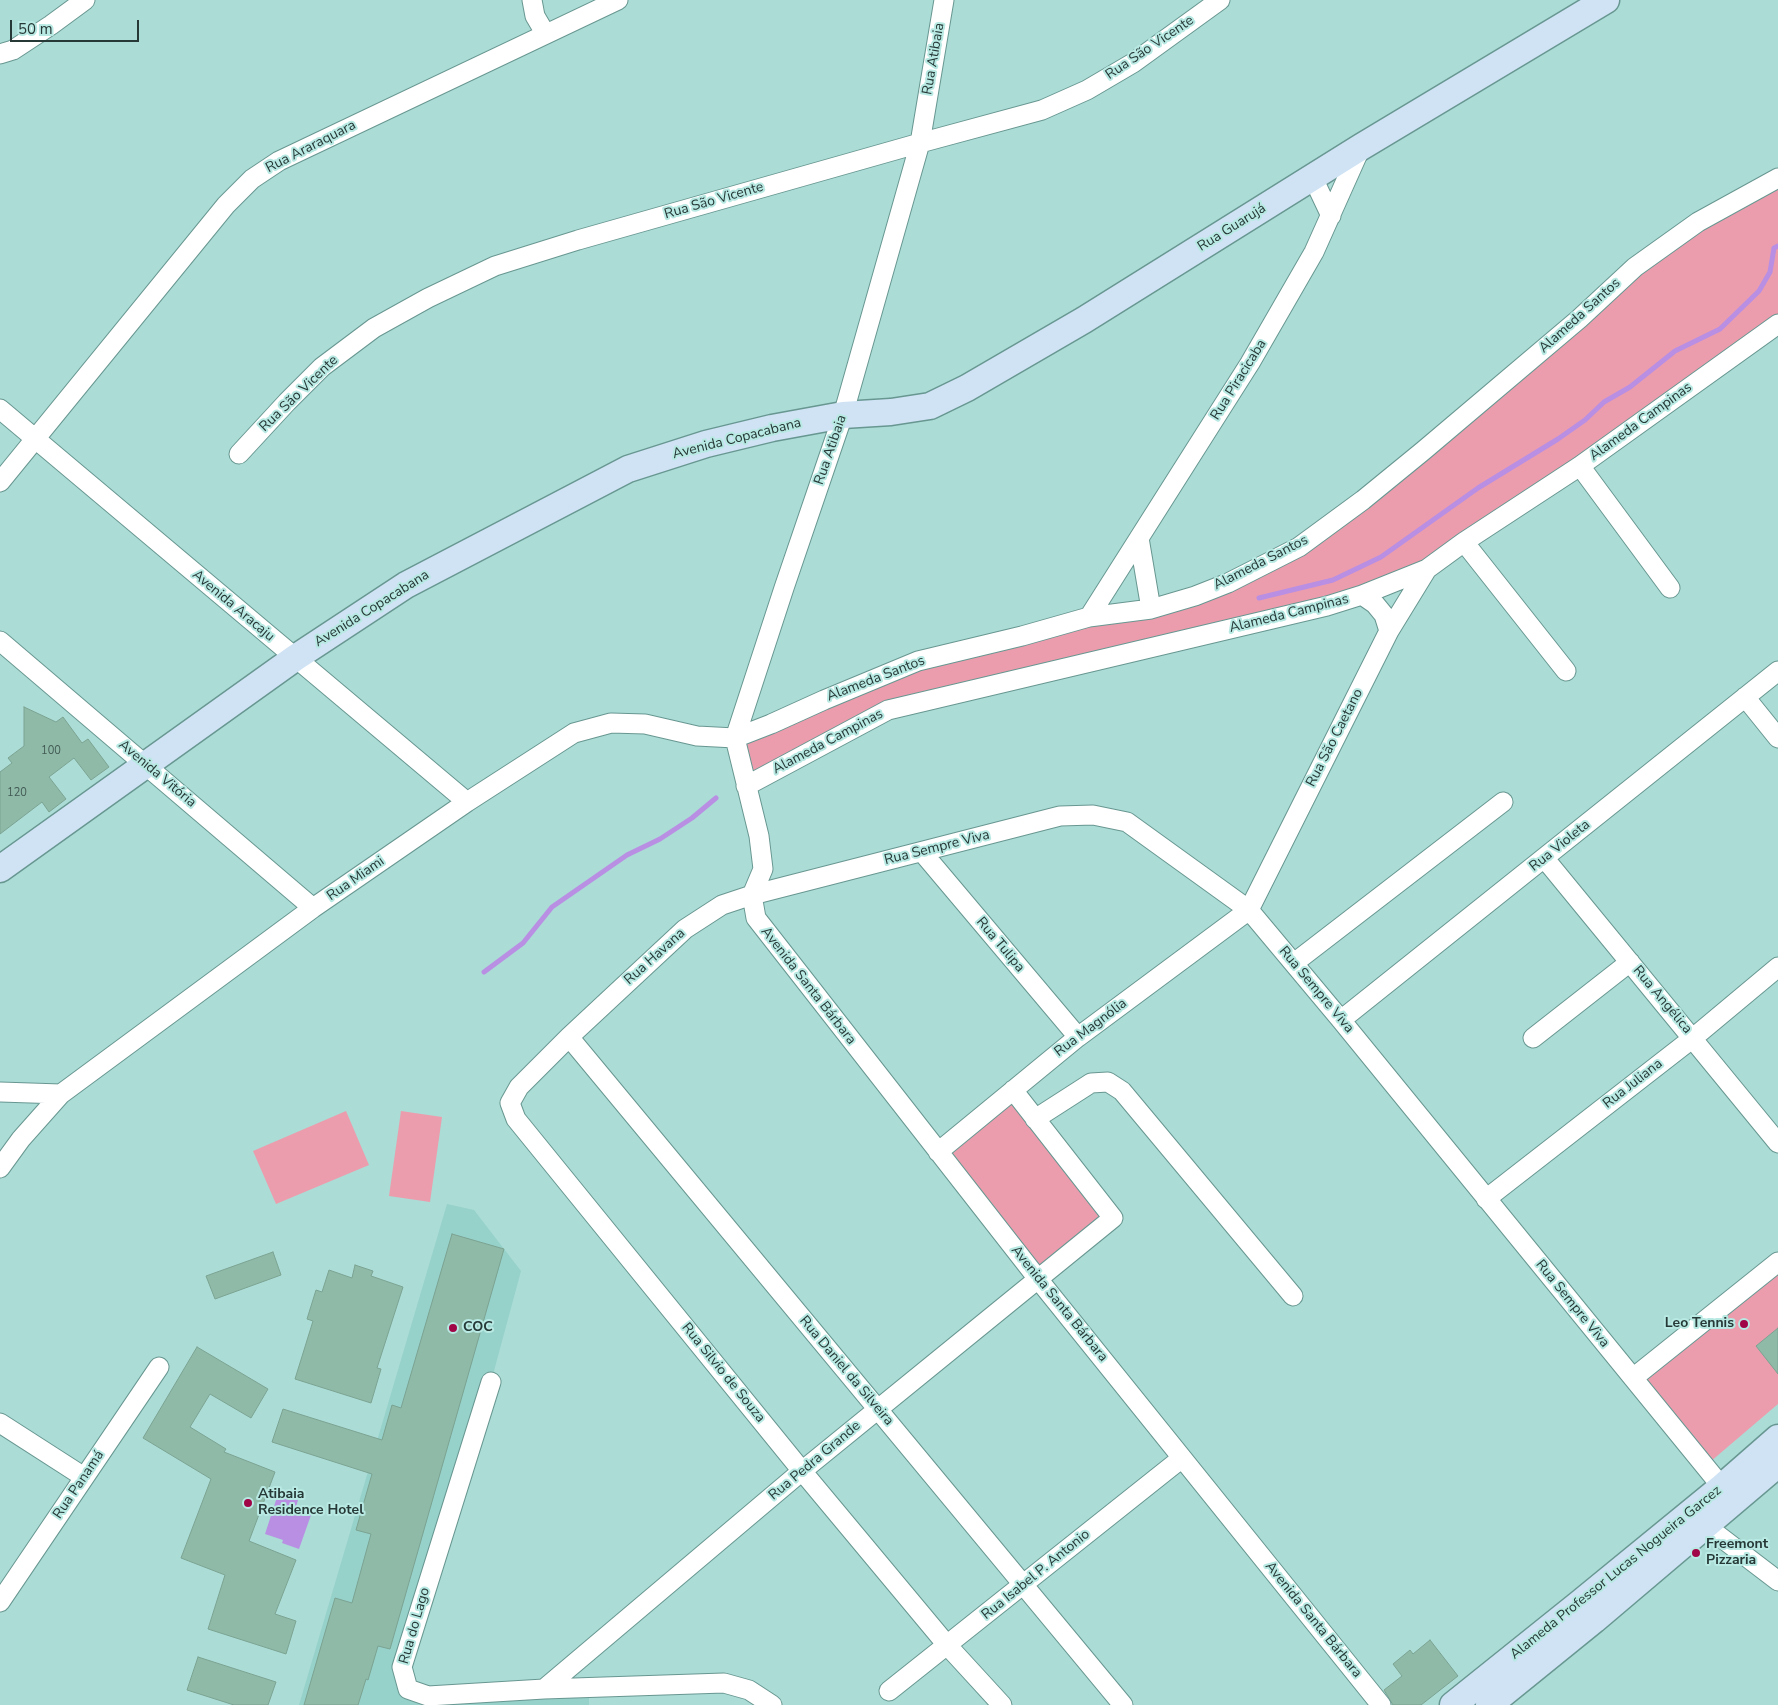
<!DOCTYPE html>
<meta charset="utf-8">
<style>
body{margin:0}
#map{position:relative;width:1778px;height:1705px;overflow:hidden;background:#abdcd6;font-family:"Nunito Sans",sans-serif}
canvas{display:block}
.scale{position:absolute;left:10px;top:20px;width:129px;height:22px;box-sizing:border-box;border:2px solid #263937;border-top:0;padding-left:6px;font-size:15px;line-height:18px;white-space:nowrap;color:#263937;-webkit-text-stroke:4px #b8e9e3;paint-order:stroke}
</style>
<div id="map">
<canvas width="1778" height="1705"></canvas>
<div class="scale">50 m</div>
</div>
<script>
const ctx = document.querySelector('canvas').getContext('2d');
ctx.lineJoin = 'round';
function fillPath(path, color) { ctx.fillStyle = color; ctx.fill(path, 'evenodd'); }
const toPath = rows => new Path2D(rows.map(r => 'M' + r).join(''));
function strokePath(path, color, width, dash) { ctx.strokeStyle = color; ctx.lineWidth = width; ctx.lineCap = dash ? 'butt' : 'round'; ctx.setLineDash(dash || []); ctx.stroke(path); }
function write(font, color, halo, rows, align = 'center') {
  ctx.font = font + ' "Nunito Sans",sans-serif'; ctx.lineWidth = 4; ctx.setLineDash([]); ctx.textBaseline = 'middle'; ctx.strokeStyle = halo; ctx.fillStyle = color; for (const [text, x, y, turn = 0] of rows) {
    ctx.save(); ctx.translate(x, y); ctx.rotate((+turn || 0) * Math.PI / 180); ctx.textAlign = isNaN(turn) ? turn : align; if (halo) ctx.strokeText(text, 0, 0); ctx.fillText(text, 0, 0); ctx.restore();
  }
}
const built = toPath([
 [447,1204,474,1210,521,1271,491,1382,402,1667,408,1689,589,1688,589,1705,299,1705]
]);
const green = toPath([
 [1778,178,1778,324,1464,542,1362,595,928,700,746,786,735,738,918,661,1151,609,1299,547,1635,267],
 [1013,1090,1113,1218,1038,1279,938,1152],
 [346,1111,369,1165,276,1204,253,1151],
 [401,1111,442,1117,430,1202,389,1196],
 [1778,1270,1778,1404,1710,1462,1642,1378]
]);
const water = toPath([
 [278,1494,298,1500,295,1510,311,1515,299,1549,282,1543,283,1540,265,1534]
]);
const stream = toPath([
 [1259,598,1333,580,1381,557,1478,488,1558,439,1585,420,1604,402,1630,387,1675,351,1720,329,1759,291,1770,272,1774,248,1778,246],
 [484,972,523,943,552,907,627,855,660,839,692,818,716,798]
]);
const building = toPath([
 [24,707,56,722,63,717,82,743,88,739,109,767,91,780,74,758,49,777,66,799,49,812,42,802,0,834,0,772,12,763,8,758,24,746,24,707],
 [452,1234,504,1249,390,1649,378,1646,368,1680,366,1679,358,1705,304,1705,335,1598,352,1603,371,1534,356,1530,372,1474,272,1442,283,1409,382,1440,392,1405,401,1408,452,1234],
 [273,1252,281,1275,215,1299,206,1276,273,1252],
 [355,1265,373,1271,371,1276,403,1287,377,1368,381,1369,371,1403,295,1379,313,1321,307,1319,316,1290,322,1292,329,1270,352,1278,355,1265],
 [1778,1328,1778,1374,1756,1346,1778,1328],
 [197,1347,268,1389,251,1418,210,1394,190,1427,226,1449,224,1452,275,1472,249,1541,296,1560,275,1614,296,1621,286,1654,208,1629,225,1575,181,1558,211,1479,143,1438,197,1347],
 [1430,1640,1458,1676,1421,1705,1393,1705,1384,1690,1402,1676,1393,1664,1410,1650,1413,1654,1430,1640],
 [198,1657,276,1682,268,1705,234,1705,187,1690,198,1657]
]);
const street = toPath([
 [532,0,535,16,545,33],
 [0,54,13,50,51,25,85,0],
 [1313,178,1331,216],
 [0,409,467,802],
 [239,454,287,402,322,367,374,328,428,298,495,266,578,240,920,143,1042,110,1087,90,1133,63,1220,0],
 [1580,466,1670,588],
 [0,482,226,205,252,179,279,161,618,0],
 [1139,538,1151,609],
 [1464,542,1566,671],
 [1362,595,1375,604,1384,615,1389,631],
 [1089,617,1250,363,1314,252,1361,147],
 [0,641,313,908],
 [1745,697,1778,738],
 [746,786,888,710,1327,606,1362,595,1427,569,1464,542,1580,466,1778,324],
 [922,852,1078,1037],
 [1545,859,1778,1143],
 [752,895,756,918,1038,1279,1381,1705],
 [752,895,763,869,759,836,735,738,784,588,843,415,920,143,944,0],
 [1294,963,1503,802],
 [1341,1020,1778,671],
 [569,1037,1123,1705],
 [1533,1038,1630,962],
 [0,1092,61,1094,313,908,467,802,574,733,611,723,645,724,697,736,735,738,771,724,824,700,918,661,1022,636,1089,617,1151,609,1195,596,1228,583,1299,547,1363,500,1423,451,1579,319,1635,267,1698,222,1778,178],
 [1035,1119,1091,1083,1108,1082,1122,1091,1293,1296],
 [938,1152,1078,1037,1249,910,1389,631,1427,569],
 [0,1168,21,1139,61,1094],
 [1486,1199,1693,1038,1778,967],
 [1633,1378,1778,1262],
 [491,1382,402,1667,408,1689,428,1696,544,1689,724,1683,749,1690,772,1705],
 [0,1423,84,1477],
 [1698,1518,1706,1526,1778,1581],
 [0,1602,159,1367],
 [544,1689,802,1471,1113,1218,1013,1090],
 [889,1691,1182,1458],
 [1002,1705,947,1645,802,1471,516,1119,510,1103,519,1087,569,1037,685,929,722,905,752,895,1060,816,1093,815,1127,822,1249,910,1341,1020,1722,1487]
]);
const secondary = toPath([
 [0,869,295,658,406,585,628,469,706,444,772,428,843,415,891,412,930,406,967,388,1084,320,1361,147,1606,0],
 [1453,1705,1579,1604,1722,1487,1778,1438],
 [1489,1705,1594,1620,1778,1464]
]);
const markers = [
 [1744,1324,5,"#a00546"],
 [453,1328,5,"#a00546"],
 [248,1503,5,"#a00546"],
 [1696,1553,5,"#a00546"]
];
const numberNames = [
 ["100",51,751],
 ["120",17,793]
];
const streetNames = [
 ["Rua São Vicente",1150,48,-34],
 ["Rua Atibaia",934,59,-80],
 ["Rua Araraquara",311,147,-27],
 ["Rua São Vicente",714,201,-16],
 ["Rua Guarujá",1232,228,-32],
 ["Alameda Santos",1580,316,-42],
 ["Rua Piracicaba",1239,380,-58],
 ["Rua São Vicente",299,394,-44],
 ["Alameda Campinas",1641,422,-36],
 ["Avenida Copacabana",737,439,-14],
 ["Rua Atibaia",831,450,-71],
 ["Alameda Santos",1261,563,-27],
 ["Avenida Aracaju",233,606,40],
 ["Avenida Copacabana",372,609,-32],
 ["Alameda Campinas",1289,614,-14],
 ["Alameda Santos",876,679,-21],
 ["Rua São Caetano",1335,738,-63],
 ["Alameda Campinas",828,742,-28],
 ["Avenida Vitória",157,774,40],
 ["Rua Violeta",1560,846,-39],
 ["Rua Sempre Viva",937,848,-14],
 ["Rua Miami",356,879,-35],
 ["Rua Tulipa",1000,945,50],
 ["Rua Havana",655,957,-42],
 ["Avenida Santa Bárbara",808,986,52],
 ["Rua Sempre Viva",1316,990,50],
 ["Rua Angélica",1662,1000,50],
 ["Rua Magnólia",1091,1028,-37],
 ["Rua Juliana",1633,1084,-38],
 ["Avenida Santa Bárbara",1059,1304,51],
 ["Rua Sempre Viva",1572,1304,51],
 ["Rua Daniel da Silveira",846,1371,50],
 ["Rua Silvio de Souza",723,1373,51],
 ["Rua Pedra Grande",815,1461,-40],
 ["Rua Panamá",79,1485,-56],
 ["Alameda Professor Lucas Nogueira Garcez",1616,1573,-39],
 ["Rua Isabel P. Antonio",1036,1575,-39],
 ["Avenida Santa Bárbara",1313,1620,51],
 ["Rua do Lago",415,1626,-74]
];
const poiNames = [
 ["Leo Tennis",1734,1324,"right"],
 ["COC",463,1328],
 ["Atibaia",258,1495],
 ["Residence Hotel",258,1511],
 ["Freemont",1706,1545],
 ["Pizzaria",1706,1561]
];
fillPath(built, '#96d1ca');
fillPath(green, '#ec9dad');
fillPath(water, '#b98fe3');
strokePath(stream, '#b98fe3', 5);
fillPath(building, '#90baa8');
strokePath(building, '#7ba392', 1);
strokePath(street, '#689791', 21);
strokePath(secondary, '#689791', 29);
strokePath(street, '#fff', 19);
strokePath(secondary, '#cfe3f5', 26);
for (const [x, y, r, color] of markers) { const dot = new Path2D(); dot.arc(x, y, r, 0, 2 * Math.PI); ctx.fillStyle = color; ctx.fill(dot); strokePath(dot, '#b8e9e3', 2); }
write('11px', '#405953', null, numberNames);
write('14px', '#263937', '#b8e9e3', streetNames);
write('bold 14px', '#263937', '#b8e9e3', poiNames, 'left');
</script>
